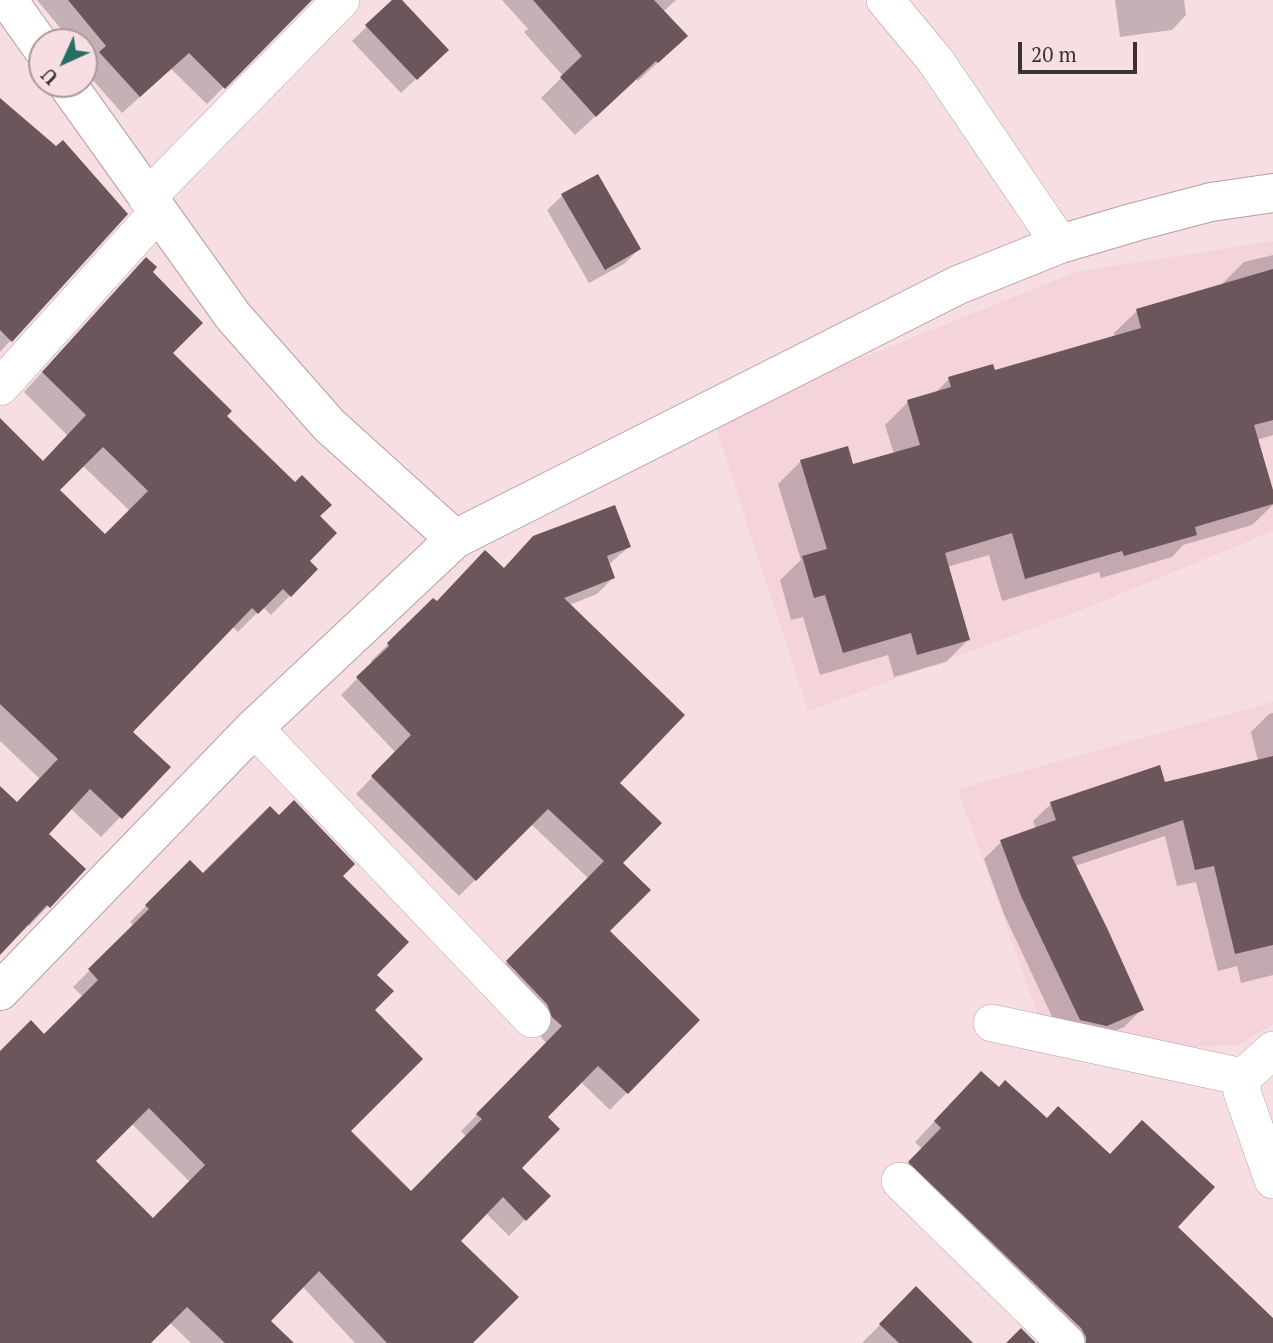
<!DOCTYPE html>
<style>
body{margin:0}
#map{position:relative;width:1273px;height:1343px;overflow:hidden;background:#f6dee3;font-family:"PT Serif",serif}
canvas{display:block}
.north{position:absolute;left:28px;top:28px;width:70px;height:70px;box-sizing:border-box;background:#f6dee3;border:2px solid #ab999d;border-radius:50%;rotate:225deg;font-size:19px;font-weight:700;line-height:28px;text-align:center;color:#3b3234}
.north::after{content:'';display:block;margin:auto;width:24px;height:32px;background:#276e65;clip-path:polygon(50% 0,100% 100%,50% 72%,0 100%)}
.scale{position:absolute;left:1018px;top:42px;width:119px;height:32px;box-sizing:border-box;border:4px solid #3b3234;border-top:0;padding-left:9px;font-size:21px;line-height:24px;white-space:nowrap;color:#3b3234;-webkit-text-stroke:5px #f6dee3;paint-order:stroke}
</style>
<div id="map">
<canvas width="1273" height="1343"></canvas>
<div class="north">U</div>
<div class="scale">20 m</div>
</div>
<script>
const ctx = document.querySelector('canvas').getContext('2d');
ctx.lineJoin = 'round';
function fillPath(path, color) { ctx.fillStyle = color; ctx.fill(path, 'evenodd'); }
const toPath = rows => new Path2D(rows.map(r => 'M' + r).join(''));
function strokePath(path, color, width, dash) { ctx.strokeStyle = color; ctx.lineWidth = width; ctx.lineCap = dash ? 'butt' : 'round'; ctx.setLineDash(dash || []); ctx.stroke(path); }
const built = toPath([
 [1273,241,1273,531,1074,613,808,711,713,418,1076,272],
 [1273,702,1273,1024,1236,1046,1050,1049,958,789]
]);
const shadow = toPath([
 [37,0,305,0,307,2,207,104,171,69,122,113,84,70,90,64,84,57,84,42,72,42],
 [394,0,399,0,432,64,401,93,352,41],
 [502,0,676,0,663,12,666,55,638,81,636,79,575,135,541,98,563,76,524,32,528,29],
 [1115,0,1184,0,1186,15,1172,30,1120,37],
 [0,101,125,214,0,352],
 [597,176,639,249,624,264,589,283,547,210,562,196],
 [1273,255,1273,435,1257,440,1273,496,1273,505,1252,525,1183,545,1172,557,1101,578,1099,572,1002,601,989,555,947,567,968,640,946,662,894,677,888,655,820,675,803,617,791,620,780,580,801,560,778,484,801,461,852,466,894,454,885,425,908,402,934,394,949,379,994,372,1115,337,1114,333,1137,311,1220,286,1244,262],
 [151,272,171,353,225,416,318,516,308,561,316,569,271,615,263,607,238,632,232,626,131,733,168,767,101,837,70,808,46,834,84,869,29,926,27,924,0,952,0,788,16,804,40,779,0,741,0,431,43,463,68,436,24,392,127,278],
 [82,465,130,511,105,537,57,490],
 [629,547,608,565,613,578,597,594,569,605,618,783,621,863,608,931,697,1020,610,1110,581,1082,546,1117,519,1168,548,1196,509,1236,486,1213,459,1241,470,1343,355,1343,302,1286,269,1321,292,1343,191,1343,169,1322,148,1343,0,1343,0,1053,44,1036,83,997,73,987,134,926,130,922,190,862,203,875,341,876,374,975,372,1010,349,1131,411,1194,467,1137,461,1131,547,1044,491,979,588,878,531,824,459,896,356,794,396,753,341,695,373,663,371,661,433,600,436,603,503,570],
 [131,1123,190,1182,153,1221,93,1161],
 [1273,713,1273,975,1241,983,1237,966,1218,971,1196,882,1177,886,1165,836,1075,866,1142,1009,1124,1027,1088,1043,1062,1038,1004,914,984,859,1001,842,1036,829,1033,821,1051,804,1164,784,1258,761,1251,732,1269,714],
 [998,1089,1047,1120,1175,1227,1273,1323,1273,1343,1056,1343,890,1183,922,1149,915,1142,961,1093],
 [916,1289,970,1343,862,1343]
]);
const building = toPath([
 [68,0,312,0,225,89,189,53,140,97,99,52,106,46],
 [392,0,402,0,449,50,417,80,365,25],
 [533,0,654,0,688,36,658,63,656,61,596,117,560,77,582,56],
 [0,98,56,146,63,140,128,214,12,342,0,330],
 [598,174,641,249,605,270,561,194],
 [146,257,157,267,153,272,203,323,173,353,232,411,227,416,295,482,302,475,332,505,320,516,337,533,310,561,318,569,291,597,283,589,258,614,252,608,133,732,171,767,122,819,90,789,49,834,86,869,50,908,47,905,0,955,0,786,17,802,58,759,0,704,0,418,43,461,86,415,42,372],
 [103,447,148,491,105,534,60,490],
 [1273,269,1273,420,1254,425,1273,490,1273,504,1195,527,1197,535,1124,556,1122,551,1025,579,1012,533,945,553,970,640,917,655,911,633,843,653,825,595,814,598,802,556,827,549,800,460,848,446,853,464,920,445,907,400,951,387,948,377,993,364,995,370,1141,328,1136,309],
 [615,505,631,547,607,556,615,578,564,598,685,715,620,783,662,823,623,863,651,890,610,931,700,1020,628,1094,598,1066,548,1117,560,1129,522,1168,551,1196,526,1221,503,1197,461,1241,519,1297,473,1343,387,1343,319,1271,271,1321,294,1343,225,1343,187,1307,151,1343,0,1343,0,1051,31,1020,44,1034,98,980,88,969,149,909,145,905,190,860,203,873,270,806,279,815,294,800,355,864,343,876,409,942,377,975,394,991,375,1010,423,1059,351,1131,411,1191,482,1119,476,1114,562,1026,552,1017,547,1004,506,961,604,861,548,809,476,881,371,776,411,735,356,677,389,646,387,643,433,598,437,601,485,550,504,568,533,536],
 [149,1108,205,1165,153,1218,96,1161],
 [1273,756,1273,945,1235,954,1214,866,1195,870,1183,820,1072,857,1108,930,1144,1010,1107,1026,1080,1020,1021,896,1000,840,1056,820,1050,802,1160,765,1165,782],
 [981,1071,999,1087,1005,1080,1047,1118,1058,1106,1110,1154,1142,1120,1215,1187,1178,1227,1273,1318,1273,1343,1086,1343,1086,1337,1081,1328,908,1162,941,1128,934,1121],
 [916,1286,973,1343,899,1343,879,1324],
 [1021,1328,1036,1343,1006,1343]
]);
const minor = toPath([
 [885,0,935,60,1060,244],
 [147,198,341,0],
 [0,387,158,212],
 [254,728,532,1019],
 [992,1023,1243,1077],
 [1273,1050,1243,1077,1242,1092,1273,1180],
 [900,1181,1066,1343]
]);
const tertiary = toPath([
 [8,0,42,48],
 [67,84,233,316,329,425,455,539],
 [0,991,254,728,455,539,958,285,1060,244,1135,222,1211,202,1273,193]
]);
fillPath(built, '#f5d3db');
fillPath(shadow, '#0003');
fillPath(building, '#6b565b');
strokePath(minor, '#b69ea3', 38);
strokePath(tertiary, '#b69ea3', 40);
strokePath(minor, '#fff', 37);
strokePath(tertiary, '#fff', 38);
</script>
